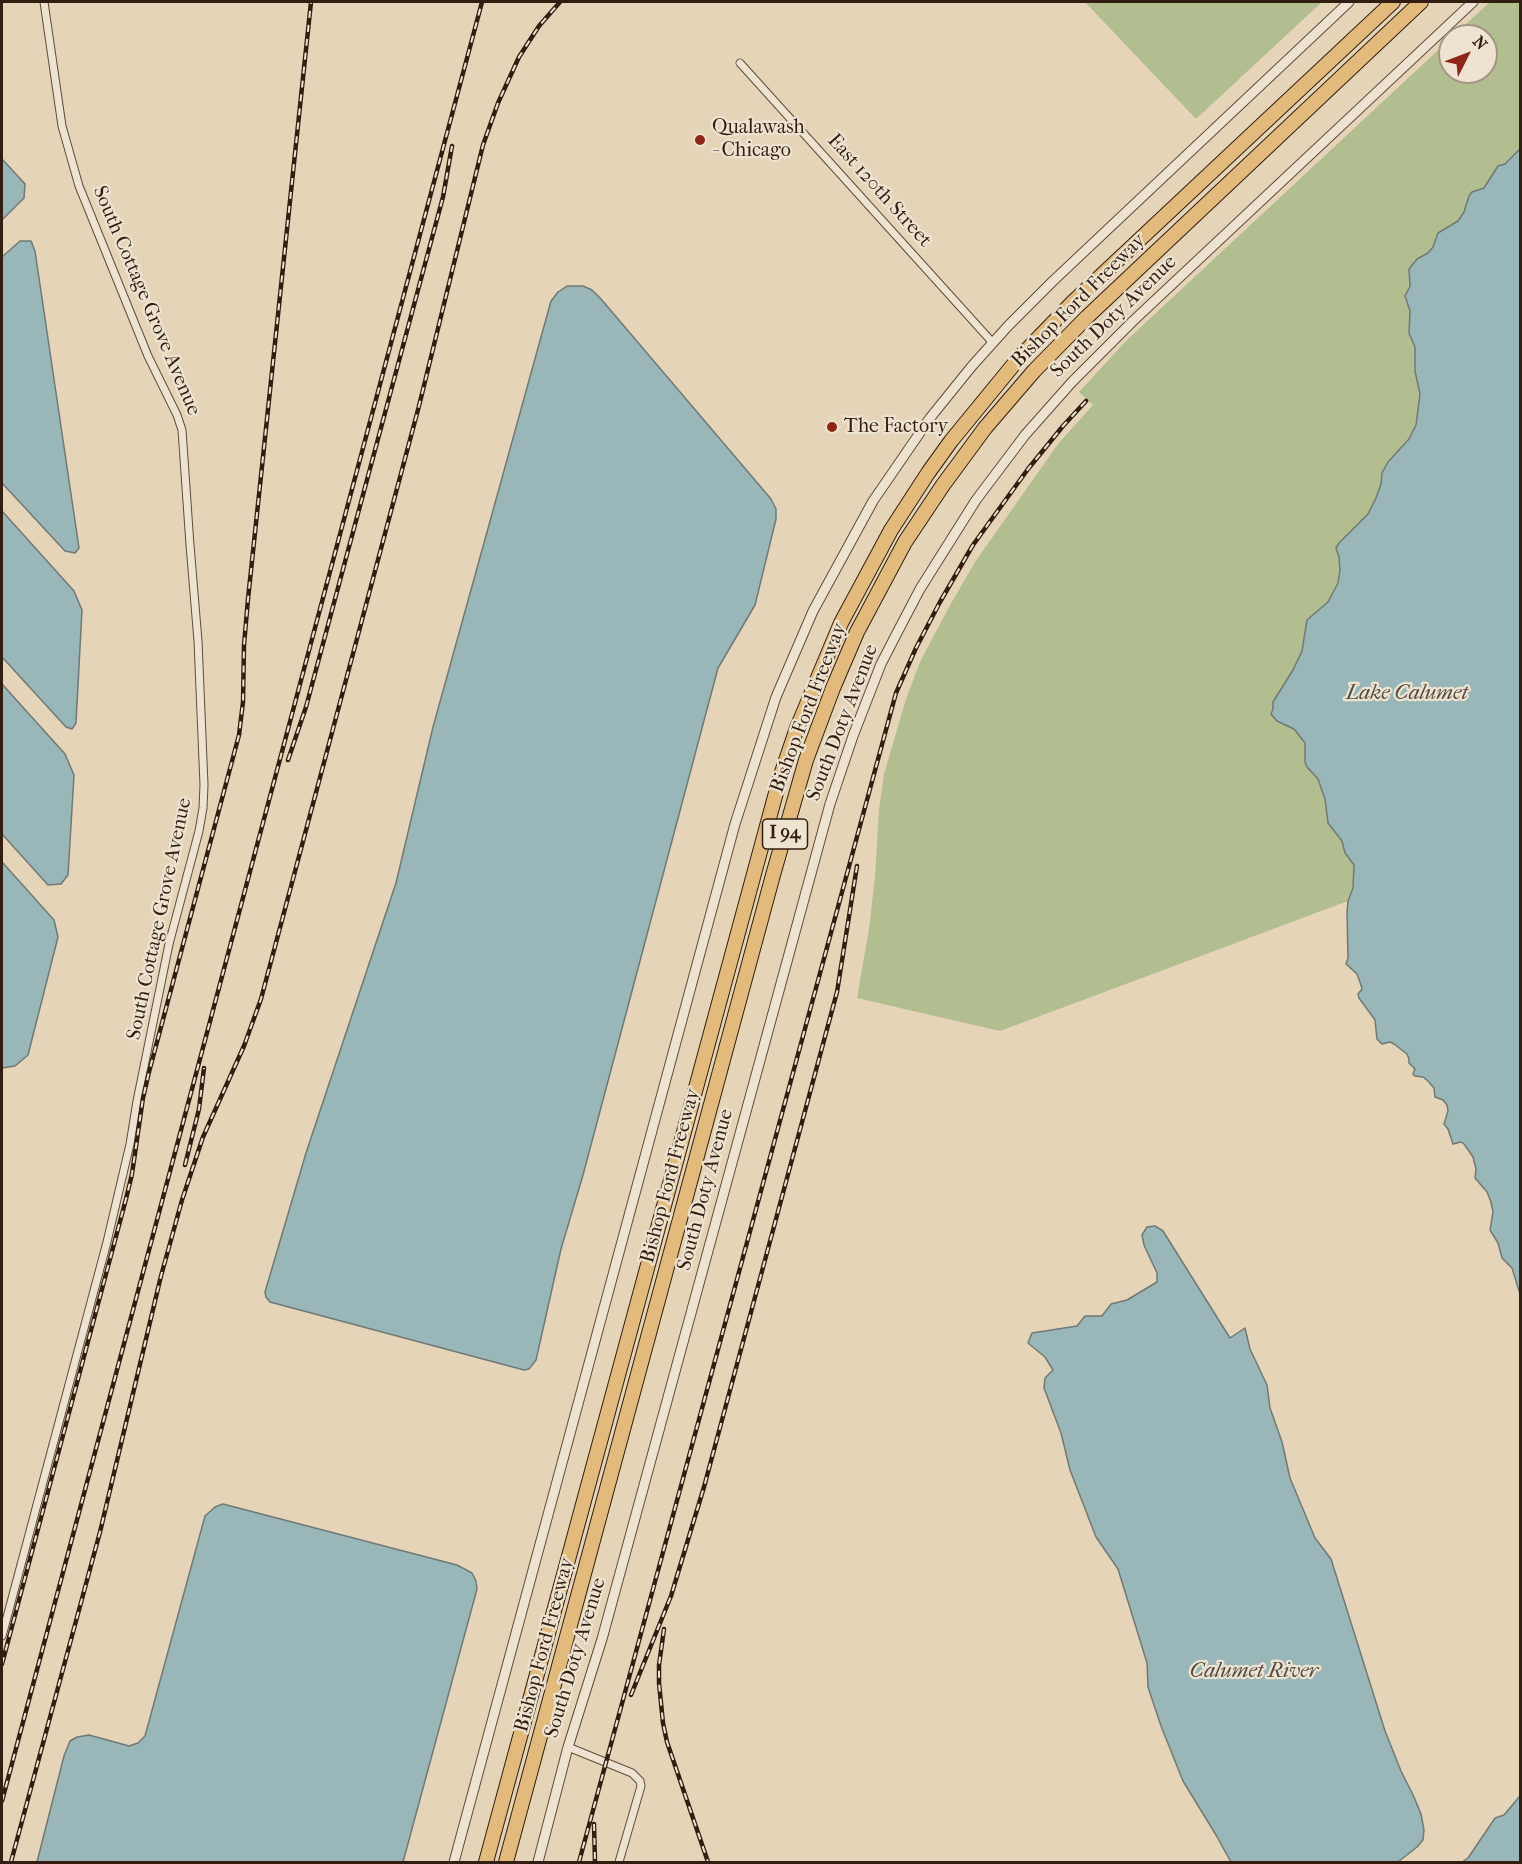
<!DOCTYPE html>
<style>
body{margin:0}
#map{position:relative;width:1522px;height:1864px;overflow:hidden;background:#e5d4b8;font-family:"IM FELL French Canon",serif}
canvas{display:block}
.frame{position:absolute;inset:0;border:3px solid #321e11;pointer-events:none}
.north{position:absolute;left:1438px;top:24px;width:60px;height:60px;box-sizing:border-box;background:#eee3d1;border:2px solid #a39484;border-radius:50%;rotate:48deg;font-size:16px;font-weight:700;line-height:24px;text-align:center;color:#321e11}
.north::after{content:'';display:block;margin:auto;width:21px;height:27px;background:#8f2418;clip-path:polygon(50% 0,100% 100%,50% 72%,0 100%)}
</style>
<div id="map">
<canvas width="1522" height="1864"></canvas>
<div class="frame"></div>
<div class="north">N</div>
</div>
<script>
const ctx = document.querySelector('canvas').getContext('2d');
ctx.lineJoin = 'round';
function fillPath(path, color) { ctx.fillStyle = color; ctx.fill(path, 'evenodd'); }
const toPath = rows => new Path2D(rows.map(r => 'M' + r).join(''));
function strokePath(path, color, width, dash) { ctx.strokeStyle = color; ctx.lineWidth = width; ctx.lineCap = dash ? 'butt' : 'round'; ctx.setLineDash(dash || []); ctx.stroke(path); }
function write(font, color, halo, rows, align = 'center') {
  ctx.font = font + ' "IM FELL French Canon",serif'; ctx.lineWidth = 4.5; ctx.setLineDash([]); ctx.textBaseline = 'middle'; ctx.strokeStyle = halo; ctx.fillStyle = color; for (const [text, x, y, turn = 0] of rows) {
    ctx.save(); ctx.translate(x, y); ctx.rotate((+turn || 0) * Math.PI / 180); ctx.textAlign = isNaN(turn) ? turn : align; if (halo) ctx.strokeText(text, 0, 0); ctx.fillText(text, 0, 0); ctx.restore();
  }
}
const green = toPath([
 [1085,2,1322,2,1196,119],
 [1490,2,1520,2,1520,149,1505,164,1498,166,1484,188,1469,196,1464,212,1458,221,1443,229,1434,247,1428,253,1416,259,1405,299,1410,311,1409,333,1415,347,1415,371,1420,394,1416,425,1409,439,1388,462,1382,473,1381,484,1376,498,1368,514,1339,543,1340,570,1338,582,1328,602,1307,620,1302,651,1293,670,1273,702,1273,709,1271,714,1277,721,1294,729,1305,744,1305,762,1307,767,1318,779,1325,799,1328,823,1342,841,1345,853,1354,865,1353,888,1348,901,1000,1031,857,998,869,929,875,877,879,810,884,774,906,699,920,662,949,607,975,562,1058,444,1093,405,1079,392,1127,340,1450,39,1450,72,1486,72,1486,36,1453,36]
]);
const water = toPath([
 [1520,149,1520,1294,1512,1268,1502,1258,1498,1243,1490,1230,1493,1212,1491,1202,1487,1192,1475,1178,1476,1169,1473,1157,1464,1144,1461,1142,1453,1144,1448,1129,1444,1124,1448,1111,1447,1105,1443,1100,1435,1097,1434,1088,1428,1081,1423,1077,1415,1076,1413,1074,1415,1069,1409,1063,1409,1059,1407,1054,1394,1044,1390,1042,1382,1044,1377,1039,1375,1020,1359,998,1358,994,1362,989,1361,985,1357,974,1346,964,1348,958,1347,912,1348,901,1353,888,1354,865,1345,853,1342,841,1328,823,1325,799,1318,779,1307,767,1305,762,1305,743,1294,729,1277,721,1271,714,1273,709,1273,702,1293,670,1302,651,1307,620,1328,602,1338,583,1340,570,1339,557,1336,548,1339,543,1368,514,1376,498,1381,484,1382,473,1388,462,1409,439,1416,425,1420,394,1415,371,1415,347,1409,333,1410,311,1405,296,1410,286,1409,269,1417,259,1428,253,1433,247,1438,233,1458,221,1464,212,1469,196,1472,192,1484,188,1498,166,1505,164,1520,149],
 [2,159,25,184,24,198,2,220,2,159],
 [20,241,31,241,35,251,79,548,75,553,65,551,2,483,2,257,20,241],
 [567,286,583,286,592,290,601,299,771,499,776,509,776,519,755,605,718,668,583,1175,561,1249,536,1360,529,1369,524,1370,270,1302,266,1297,265,1292,306,1153,396,883,433,727,551,301,558,292,567,286],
 [2,511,74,591,82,610,76,723,72,729,66,727,2,657,2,511],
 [2,684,65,754,74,775,68,875,61,884,48,885,2,834,2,684],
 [2,862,54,920,58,937,28,1055,15,1066,2,1068,2,862],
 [1155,1226,1163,1231,1230,1338,1245,1328,1250,1349,1267,1385,1270,1408,1282,1442,1290,1478,1315,1538,1331,1559,1385,1731,1401,1771,1414,1797,1421,1814,1424,1830,1423,1840,1417,1847,1398,1862,1231,1862,1216,1835,1183,1781,1161,1726,1148,1687,1147,1663,1118,1569,1096,1537,1070,1470,1061,1433,1044,1388,1045,1378,1053,1370,1045,1357,1028,1343,1032,1333,1077,1326,1085,1316,1102,1316,1111,1304,1127,1300,1157,1282,1157,1273,1144,1245,1142,1235,1147,1227,1155,1226],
 [223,1504,457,1565,472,1573,476,1581,477,1589,403,1862,37,1862,64,1756,70,1741,77,1737,89,1735,129,1746,138,1743,145,1736,205,1516,215,1507,223,1504],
 [1520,1796,1520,1862,1462,1862,1468,1858,1495,1818,1504,1815,1520,1796]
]);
const minor = toPath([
 [740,63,993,343],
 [2,1636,107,1242,130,1144,137,1101,169,944,199,831,203,808,204,785,198,641,190,545,182,430,177,415,148,356,79,186,62,126,44,2],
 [568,1747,632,1773,640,1781,641,1786,639,1793,619,1862]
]);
const tertiary = toPath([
 [454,1862,735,824,776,697,813,611,873,501,930,418,972,366,1008,326,1053,281,1349,2],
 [538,1862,568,1747,602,1639,830,804,853,736,881,664,898,631,920,589,976,500,1025,435,1072,382,1133,321,1473,2]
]);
const motorway = toPath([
 [486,1862,780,778,797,728,841,623,891,530,928,473,951,441,1019,358,1073,302,1393,2],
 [506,1862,773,875,806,760,833,688,857,632,905,542,943,485,985,428,1034,371,1087,317,1421,2]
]);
const rail = toPath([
 [288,760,306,707,443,197,452,146],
 [185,1165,199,1109,204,1068],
 [664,1629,659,1665,659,1683,663,1723,667,1742,708,1862],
 [2,1664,126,1199,132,1174,143,1098,149,1072,239,735,243,702,244,645,248,599,311,2],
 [631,1695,671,1596,704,1487,837,992,857,866],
 [2,1801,482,2],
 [594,1824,595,1862],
 [11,1862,100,1532,161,1276,182,1200,203,1137,244,1046,261,999,419,406,483,145,498,103,519,57,539,26,560,2],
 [579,1862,896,693,916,648,940,602,973,545,1028,469,1063,426,1086,401]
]);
const markers = [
 [700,140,6,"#8f2418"],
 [832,427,6,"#8f2418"]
];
const shields = [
 [785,834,45]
];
const shieldNames = [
 ["I 94",785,834]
];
const poiNames = [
 ["Qualawash",712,128],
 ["- Chicago",712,151],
 ["The Factory",844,427]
];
const streetNames = [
 ["East 120th Street",879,191,48],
 ["South Cottage Grove Avenue",146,301,67],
 ["Bishop Ford Freeway",1079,301,-45],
 ["South Doty Avenue",1114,317,-44],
 ["Bishop Ford Freeway",809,708,-69],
 ["South Doty Avenue",843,723,-69],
 ["South Cottage Grove Avenue",160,919,-78],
 ["Bishop Ford Freeway",671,1176,-75],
 ["South Doty Avenue",706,1190,-75],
 ["Bishop Ford Freeway",545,1645,-75],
 ["South Doty Avenue",576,1658,-73]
];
const waterNames = [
 ["Lake Calumet",1407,694],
 ["Calumet River",1254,1672]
];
fillPath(green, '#b2bd90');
fillPath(water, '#99b6b8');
strokePath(water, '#707975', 1.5);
strokePath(minor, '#5f4c3b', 9);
strokePath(tertiary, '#5f4c3b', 11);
strokePath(motorway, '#321e11', 16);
strokePath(minor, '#eee3d1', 7);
strokePath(tertiary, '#eee3d1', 9);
strokePath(motorway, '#e2ba7c', 14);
strokePath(rail, '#321e11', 4.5);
strokePath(rail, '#eee3d1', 2, [7]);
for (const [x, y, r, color] of markers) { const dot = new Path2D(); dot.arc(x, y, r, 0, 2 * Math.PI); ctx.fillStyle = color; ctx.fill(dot); strokePath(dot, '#eee3d1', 2); }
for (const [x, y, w] of shields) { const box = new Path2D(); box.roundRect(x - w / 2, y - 15, w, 30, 4.5); ctx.fillStyle = '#eee3d1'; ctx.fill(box); strokePath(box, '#321e11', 1.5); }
write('bold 18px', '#321e11', null, shieldNames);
write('20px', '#321e11', '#eee3d1', poiNames, 'left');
write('20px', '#321e11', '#eee3d1', streetNames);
write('italic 21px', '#514c43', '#eee3d1', waterNames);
</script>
